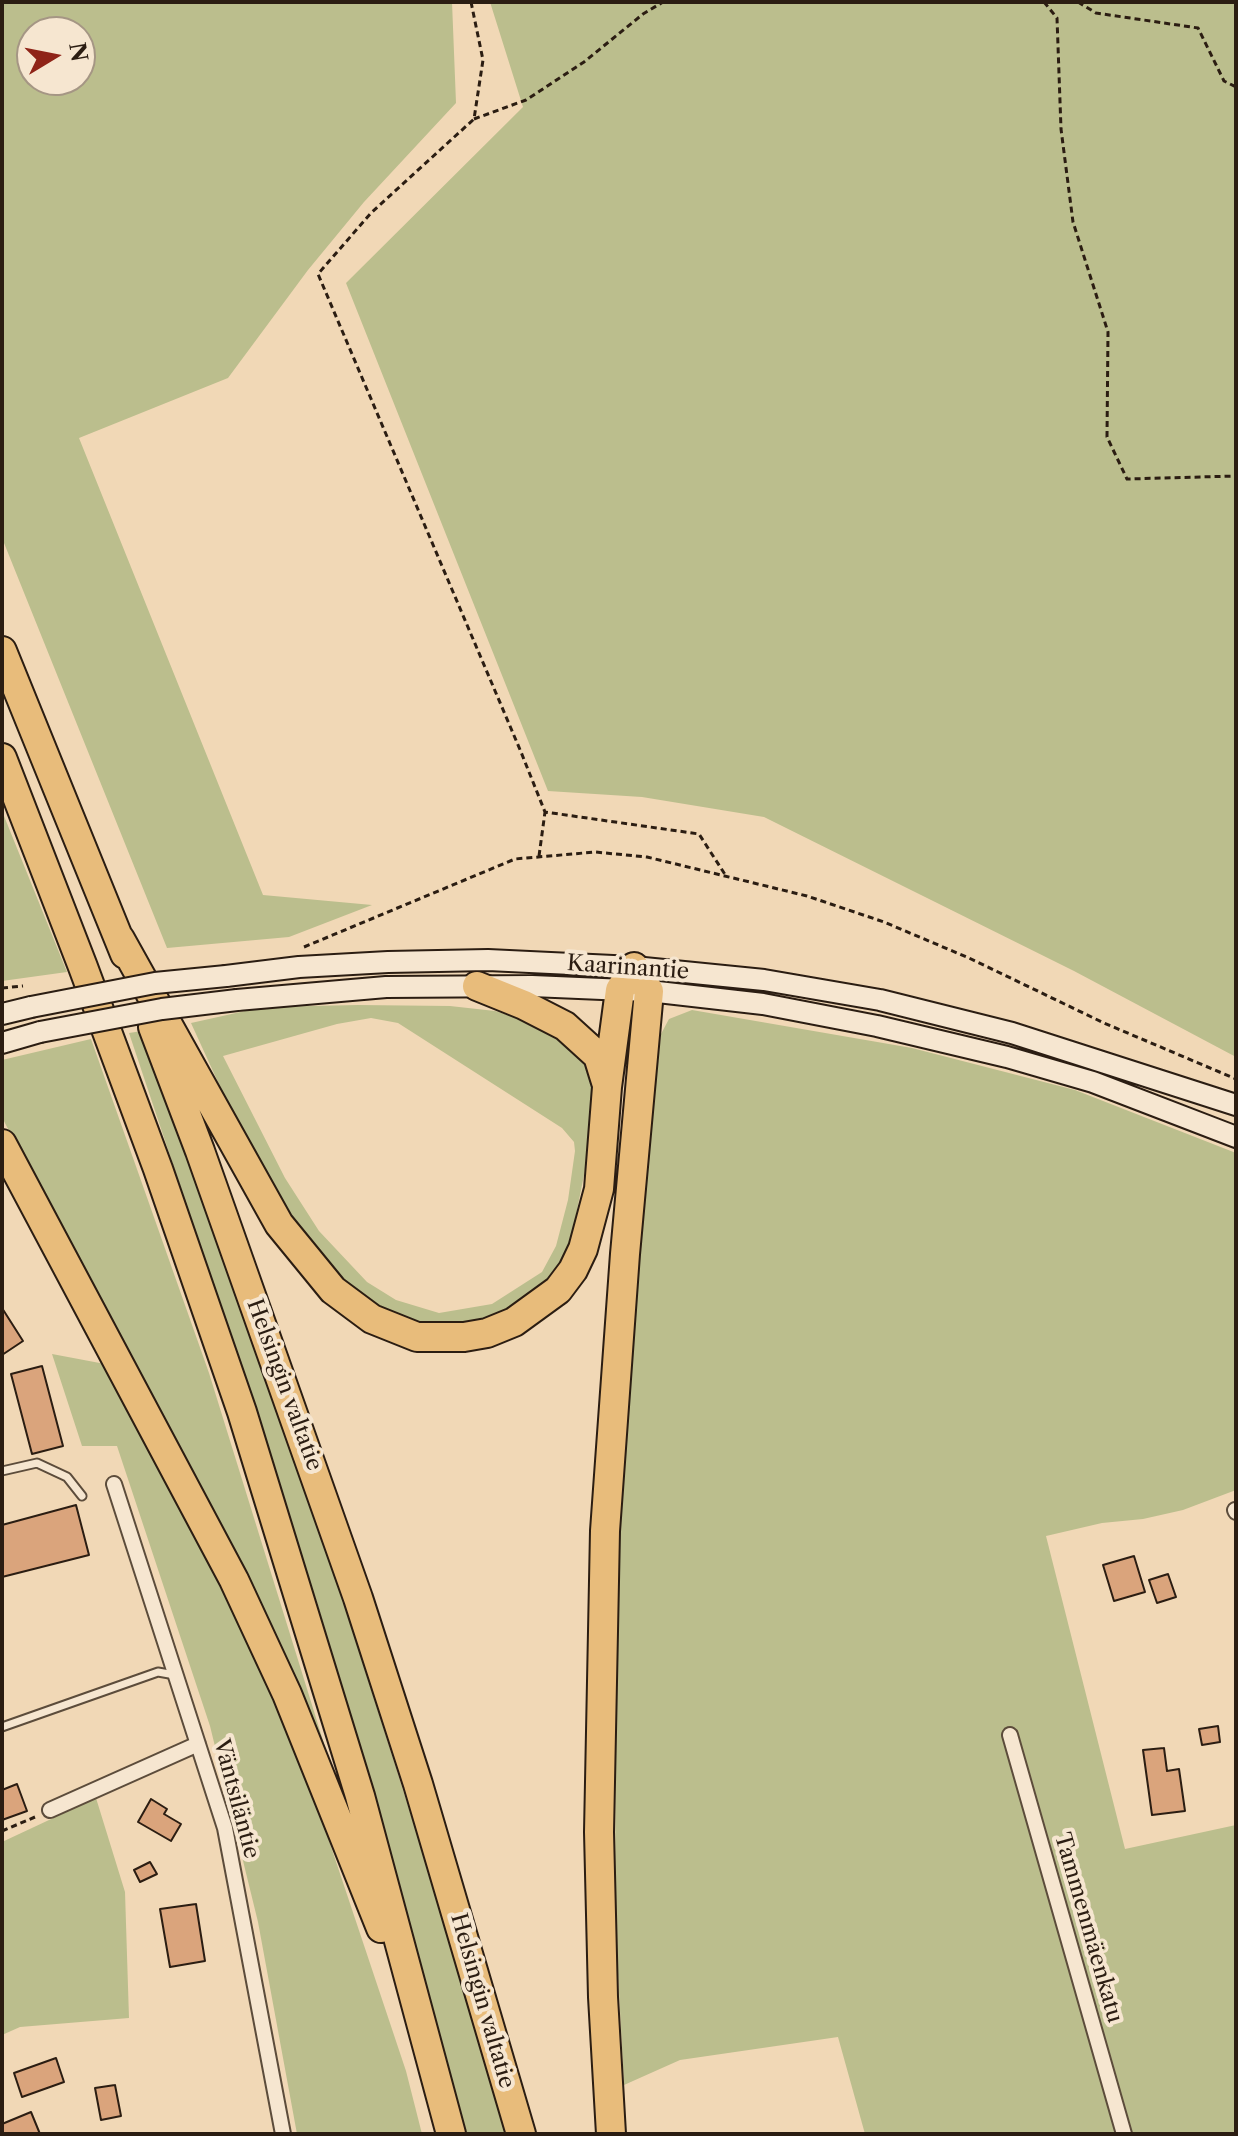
<!DOCTYPE html>
<meta charset="utf-8">
<style>
body{margin:0}
#map{position:relative;width:1238px;height:2136px;overflow:hidden;background:#f1d8b6;font-family:"Libre Caslon Text",serif}
canvas{display:block}
.frame{position:absolute;inset:0;border:4px solid #2b1d12;pointer-events:none}
.north{position:absolute;left:16px;top:16px;width:80px;height:80px;box-sizing:border-box;background:#f6e6d0;border:2px solid #a59684;border-radius:50%;rotate:80deg;font-size:22px;font-weight:700;line-height:32px;text-align:center;color:#2b1d12}
.north::after{content:'';display:block;margin:auto;width:28px;height:36px;background:#8f2418;clip-path:polygon(50% 0,100% 100%,50% 72%,0 100%)}
</style>
<div id="map">
<canvas width="1238" height="2136"></canvas>
<div class="frame"></div>
<div class="north">N</div>
</div>
<script>
const ctx = document.querySelector('canvas').getContext('2d');
ctx.lineJoin = 'round';
function fillPath(path, color) { ctx.fillStyle = color; ctx.fill(path, 'evenodd'); }
const toPath = rows => new Path2D(rows.map(r => 'M' + r).join(''));
function strokePath(path, color, width, dash) { ctx.strokeStyle = color; ctx.lineWidth = width; ctx.lineCap = dash ? 'butt' : 'round'; ctx.setLineDash(dash || []); ctx.stroke(path); }
function write(font, color, halo, rows, align = 'center') {
  ctx.font = font + ' "Libre Caslon Text",serif'; ctx.lineWidth = 8; ctx.setLineDash([]); ctx.textBaseline = 'middle'; ctx.strokeStyle = halo; ctx.fillStyle = color; for (const [text, x, y, turn = 0] of rows) {
    ctx.save(); ctx.translate(x, y); ctx.rotate((+turn || 0) * Math.PI / 180); ctx.textAlign = isNaN(turn) ? turn : align; if (halo) ctx.strokeText(text, 0, 0); ctx.fillText(text, 0, 0); ctx.restore();
  }
}
const green = toPath([
 [2,2,452,2,456,103,364,202,308,270,228,378,79,438,263,895,372,905,289,937,167,948,2,538],
 [80,32,80,80,32,80,32,32],
 [490,2,1236,2,1236,1057,1074,971,764,817,642,797,548,791,346,283,523,107],
 [2,811,67,972,2,981],
 [358,1005,450,1006,495,1011,525,1020,572,1046,586,1065,597,1110,570,1245,559,1270,513,1312,467,1327,421,1325,371,1304,348,1285,315,1251,286,1215,249,1150,191,1023,263,1007],
 [371,1018,398,1023,562,1128,574,1142,575,1151,568,1200,556,1246,542,1272,492,1304,439,1313,396,1300,367,1282,319,1231,285,1178,223,1056,337,1024],
 [692,1010,912,1048,1075,1090,1236,1153,1236,1490,1183,1510,1143,1519,1102,1523,1046,1536,1125,1849,1236,1825,1236,2134,865,2134,838,2037,680,2060,624,2085,615,1918,616,1596,637,1261,661,1034,669,1019],
 [142,1031,342,1598,430,1875,506,2134,467,2134,399,1882,318,1606,243,1374,129,1033],
 [91,1039,209,1373,330,1763,324,1764,2,1117,2,1060],
 [52,1354,105,1364,195,1531,295,1739,406,2071,422,2134,297,2134,258,1922,210,1726,117,1446,82,1446],
 [96,1798,125,1892,129,2018,20,2027,2,2035,2,1842]
]);
const building = toPath([
 [2,1308,23,1341,2,1355,2,1308],
 [42,1366,63,1446,32,1454,11,1374,42,1366],
 [76,1505,89,1555,2,1577,2,1525,76,1505],
 [1134,1556,1145,1592,1114,1601,1103,1565,1134,1556],
 [1168,1574,1176,1597,1157,1603,1149,1580,1168,1574],
 [1218,1726,1220,1742,1202,1745,1199,1729,1218,1726],
 [1164,1748,1167,1771,1179,1769,1185,1811,1152,1815,1143,1750,1164,1748],
 [17,1784,27,1811,2,1820,2,1790,17,1784],
 [151,1799,167,1809,164,1814,181,1824,171,1841,138,1822,151,1799],
 [150,1862,157,1874,140,1882,134,1870,150,1862],
 [196,1904,205,1961,170,1967,160,1909,196,1904],
 [56,2058,64,2082,22,2097,14,2073,56,2058],
 [115,2085,121,2116,101,2120,95,2088,115,2085],
 [31,2112,40,2134,2,2134,2,2124,31,2112]
]);
const path = toPath([
 [471,2,483,60,474,119,371,213,318,274,521,752,545,812,699,834,726,876],
 [1044,2,1057,18,1061,129,1073,222,1108,332,1107,437,1127,479,1236,476],
 [1078,2,1096,13,1198,28,1224,81,1236,87],
 [474,119,526,100,584,62,643,14,663,2],
 [539,856,545,812],
 [304,947,515,859,595,852,647,857,807,896,884,922,969,958,1104,1023,1236,1079],
 [2,988,23,986],
 [2,1831,35,1817]
]);
const service = toPath([
 [2,1471,37,1463,67,1477,82,1496],
 [2,1727,158,1672,175,1675]
]);
const minor = toPath([
 [114,1484,225,1828,283,2134],
 [1235,1510,1236,1512],
 [1010,1735,1124,2134],
 [50,1810,198,1744]
]);
const secondary = toPath([
 [226,976,299,967,388,962,488,960,634,967,764,980,880,1000,1012,1033,1236,1105],
 [237,1000,386,987,532,986,649,991,763,1004,877,1026,1007,1057,1093,1082,1236,1137],
 [2,1014,31,1007],
 [2,1043,40,1032]
]);
const motorway = toPath([
 [2,651,125,954],
 [2,758,83,967,158,1169,242,1412,360,1796,451,2134],
 [120,939,279,1224,333,1290,372,1319,417,1337,464,1337,487,1333,514,1322,558,1290,573,1270,583,1249,599,1189,607,1087,620,990,634,967,649,991,625,1254,605,1531,599,1832,603,1997,611,2134],
 [477,986,524,1005,565,1026,598,1056,606,1082],
 [153,1027,200,1151,358,1598,418,1784,521,2134],
 [2,1144,234,1580,287,1694,381,1928]
]);
const secondaryBridge = toPath([
 [31,1007,155,983,226,976],
 [40,1032,162,1009,237,1000]
]);
const streetNames = [
 ["Kaarinantie",628,968,4],
 ["Helsingin valtatie",284,1385,70],
 ["Väntsiläntie",236,1799,75],
 ["Tammenmäenkatu",1088,1928,74],
 ["Helsingin valtatie",482,2001,74]
];
fillPath(green, '#bbbe8d');
fillPath(building, '#daa47c');
strokePath(building, '#2b1d12', 2);
strokePath(service, '#5c4c3b', 11);
strokePath(minor, '#5c4c3b', 18);
strokePath(secondary, '#2b1d12', 24);
strokePath(motorway, '#2b1d12', 32);
strokePath(path, '#2b1d12', 3, [6, 4]);
strokePath(service, '#f6e6d0', 7);
strokePath(minor, '#f6e6d0', 14);
strokePath(secondary, '#f6e6d0', 20);
strokePath(motorway, '#e8bc7b', 28);
strokePath(secondaryBridge, '#2b1d12', 24, []);
strokePath(secondaryBridge, '#f6e6d0', 20);
write('22px', '#2b1d12', '#f6e6d0', streetNames);
</script>
